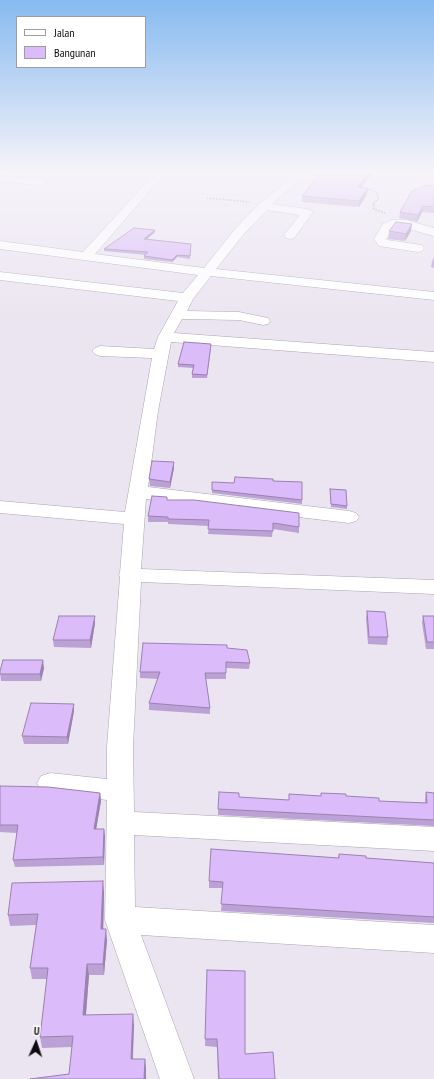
<!DOCTYPE html>
<style>
body{margin:0}
#map{position:relative;width:434px;height:1079px;overflow:hidden;background:#ebe5f1;font-family:"PT Sans Narrow",sans-serif}
canvas{display:block}
.legend{position:absolute;left:16px;top:16px;width:130px;height:52px;box-sizing:border-box;background:#fff;border:1px solid #9e9d9f;margin:0;padding:5px 7px;list-style:none;font-size:12px;color:#0d0b0f}
.legend li{display:flex;align-items:center;gap:8px;height:20px}
.legend b{width:20px;border:1px solid #9e9d9f}
.north{position:absolute;left:16px;top:1023px;width:40px;height:40px;-webkit-text-stroke:3px #fff;paint-order:stroke;rotate:3deg;font-size:11px;font-weight:700;line-height:16px;text-align:center;color:#0d0b0f}
.north::after{content:'';display:block;margin:auto;width:14px;height:18px;background:#0d0b0f;clip-path:polygon(50% 0,100% 100%,50% 72%,0 100%)}
</style>
<div id="map">
<canvas width="434" height="1079"></canvas>
<ul class="legend">
<li><b style="height:5px;background:#fff"></b>Jalan</li>
<li><b style="height:11px;background:#dbbbf9"></b>Bangunan</li>
</ul>
<div class="north">U</div>
</div>
<script>
const ctx = document.querySelector('canvas').getContext('2d');
ctx.lineJoin = 'round';
const toPath = rows => new Path2D(rows.map(r => 'M' + r).join(''));
function strokePath(path, color, width, dash) { ctx.strokeStyle = color; ctx.lineWidth = width; ctx.lineCap = dash ? 'butt' : 'round'; ctx.setLineDash(dash || []); ctx.stroke(path); }
function fillPath(path, color) { ctx.fillStyle = color; ctx.fill(path, 'evenodd'); }
const path = toPath([
 [365,189,372,190,378,194,378,199,373,204,374,209,385,213],
 [207,198,250,202]
]);
const minor = toPath([
 [156,172,166,172,95,254,204,268,235,229,259,204,298,172,309,172,272,204,307,209,311,210,313,212,294,238,290,239,286,238,284,235,300,215,267,210,243,235,216,269,434,292,434,300,211,276,193,299,187,311,239,312,268,318,270,321,268,324,263,325,239,320,182,319,174,333,434,352,434,362,171,342,158,411,148,487,349,511,356,513,359,517,356,521,349,523,146,499,141,569,434,580,434,594,141,582,133,747,134,812,434,827,434,851,134,835,135,907,434,925,434,953,141,935,194,1079,160,1079,105,920,107,800,50,793,41,790,37,783,41,776,50,773,107,779,107,747,120,577,119,575,120,573,124,524,0,513,0,501,125,512,152,358,100,356,95,354,92,351,95,348,100,346,154,349,158,337,178,301,0,280,0,272,183,293,198,275,0,249,0,241,83,252,156,172],
 [0,176,43,179,48,182,43,185,0,182,0,176],
 [392,220,406,220,434,228,434,236,405,228,394,228,386,239,387,240,422,245,424,248,422,251,418,252,379,246,374,239,383,224,392,220]
]);
const wall = toPath([
 [321,172,373,172,361,188,367,194,359,207,302,202,302,196],
 [434,186,434,213,422,212,417,222,399,218,400,212],
 [389,231,411,231,405,241,388,239],
 [155,232,147,239,191,244,190,259,177,257,172,262,144,259,144,256,146,255,104,251,104,249],
 [434,257,434,268,431,267,432,261],
 [211,347,207,378,192,378,192,374,193,368,178,367,178,364],
 [174,468,170,488,150,486,149,479],
 [273,481,302,482,302,504,212,493,212,490,234,483],
 [330,489,347,506,347,509,331,507],
 [167,500,299,527,299,533,273,529,272,537,208,534,209,526,168,524,168,522,148,522,148,516],
 [367,611,388,637,387,645,368,644,366,618],
 [423,616,434,616,434,649,426,649,422,623],
 [95,623,91,648,54,647,53,640],
 [227,648,250,663,249,669,226,668,226,679,206,679,210,708,210,714,149,710,149,703,158,679,140,678,140,672],
 [44,668,41,681,1,681,0,671],
 [74,704,74,711,68,744,24,744,22,736],
 [0,786,100,793,101,801,96,829,105,836,104,865,15,867,13,860,17,833,0,832],
 [426,792,434,793,434,826,218,815,218,809,289,800,289,794,321,796,321,793,379,801,425,803,425,799],
 [339,854,366,858,434,863,434,923,221,911,223,888,209,888,209,881,338,858],
 [104,892,103,929,107,940,104,975,89,975,86,1015,134,1025,133,1059,145,1059,146,1070,146,1079,30,1079,69,1074,72,1047,42,1048,40,1037,47,979,32,979,30,968,36,925,10,926,8,915],
 [207,970,245,1054,275,1079,218,1079,217,1047,205,1046]
]);
const shadedWall = toPath([
 [369,172,373,172,357,193,358,187],
 [368,188,367,194,359,207,359,201],
 [423,206,422,212,417,222,418,215],
 [412,224,411,231,405,241,406,234],
 [155,230,155,232,144,241,144,239],
 [177,255,177,257,172,262,172,260],
 [174,462,174,468,170,488,170,482],
 [95,616,95,623,91,648,90,640],
 [43,660,44,668,41,681,40,674],
 [74,704,74,711,68,744,67,737],
 [100,793,101,801,95,836,94,829],
 [104,829,105,836,104,865,103,857],
 [103,881,104,892,103,940,101,929],
 [106,929,107,940,104,975,103,964],
 [87,964,89,975,85,1026,83,1015],
 [133,1014,134,1025,132,1070,131,1059],
 [145,1059,146,1070,146,1079,144,1079]
]);
const building = toPath([
 [321,172,369,172,358,187,368,188,359,201,302,196,321,172],
 [426,185,434,186,434,207,423,206,418,215,400,212,412,191,426,185],
 [396,222,412,224,406,234,389,231,396,222],
 [134,228,155,230,144,239,191,244,190,256,177,255,172,260,144,256,148,252,104,249,134,228],
 [184,342,211,344,207,375,192,374,194,365,178,364,184,342],
 [152,461,174,462,170,482,149,479,152,461],
 [235,477,273,479,273,481,302,482,302,500,212,490,212,482,234,483,235,477],
 [330,489,346,490,347,506,331,504,330,489],
 [152,496,167,497,167,500,194,500,299,513,299,527,273,523,273,531,208,529,209,520,168,519,168,517,148,516,152,496],
 [367,611,385,612,388,637,369,637,367,611],
 [59,616,95,616,90,640,53,640,59,616],
 [423,616,434,616,434,642,427,642,423,616],
 [143,643,227,645,227,648,247,650,250,663,226,662,226,673,205,673,210,708,149,703,160,672,140,672,143,643],
 [3,660,43,660,40,674,0,674,0,671,3,660],
 [31,703,74,704,67,737,22,736,31,703],
 [0,786,48,787,100,793,94,829,104,829,103,857,13,860,18,825,0,825,0,786],
 [219,792,239,793,239,797,289,800,289,794,321,796,321,793,346,794,346,796,379,798,379,801,427,803,426,792,434,793,434,820,218,809,219,792],
 [211,849,339,858,339,854,366,856,366,858,434,863,434,917,221,904,223,882,209,881,211,849],
 [103,881,101,929,106,929,103,964,87,964,83,1015,133,1014,131,1059,145,1059,144,1079,30,1079,69,1074,73,1036,40,1037,48,968,30,968,38,914,8,915,12,883,103,881],
 [207,970,245,971,245,1054,273,1052,275,1079,219,1079,217,1039,205,1039,207,970]
]);
strokePath(minor, '#a9a4af', 1);
strokePath(path, '#88848c', 1.5, [1.5, 1.5]);
fillPath(minor, '#fff');
fillPath(wall, '#bca1d6');
fillPath(shadedWall, '#9983ae');
fillPath(building, '#dbbbf9');
strokePath(building, '#9983ae', 1);
const sky = ctx.createLinearGradient(0, 0, 0, 323);
sky.addColorStop(0, '#87baf0');
sky.addColorStop(0.53, '#f6f3f9');
sky.addColorStop(1, '#f6f3f900');
ctx.fillStyle = sky;
ctx.fillRect(0, 0, 434, 323);
</script>
